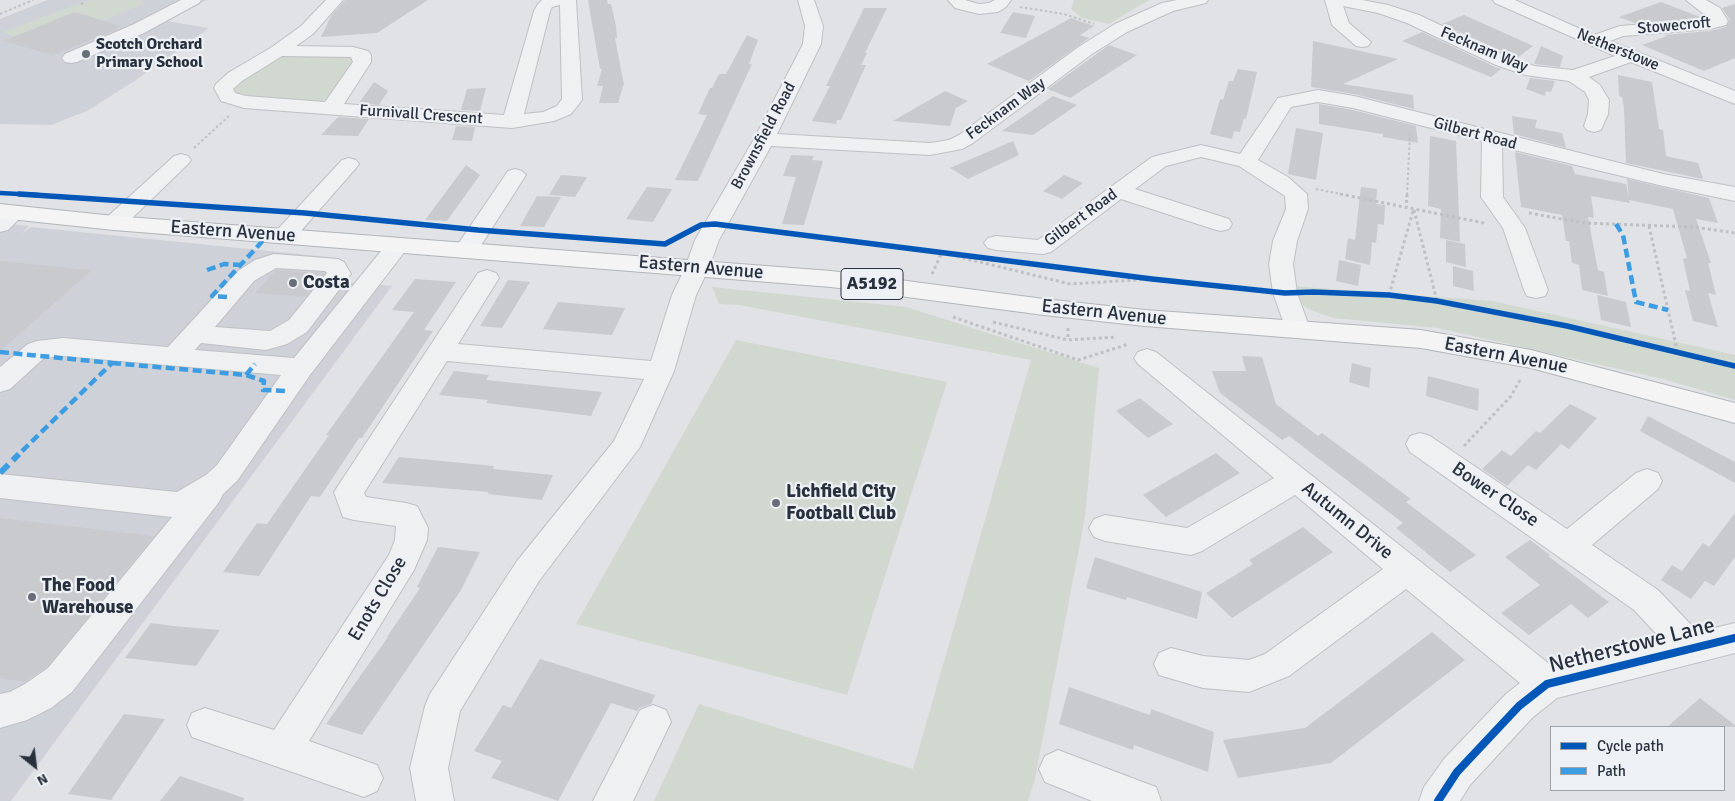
<!DOCTYPE html>
<style>
body{margin:0}
#map{position:relative;width:1735px;height:801px;overflow:hidden;background:#e0e2e5;font-family:Signika,sans-serif}
canvas{display:block}
.legend{position:absolute;left:1550px;top:726px;width:175px;height:65px;box-sizing:border-box;background:#edf0f4;border:1px solid #9ea3ab;margin:0;padding:6px 9px;list-style:none;font-size:15px;color:#28303d}
.legend li{display:flex;align-items:center;gap:10px;height:25px}
.legend b{width:25px;border:1px solid #9ea3ab}
.north{position:absolute;left:10px;top:741px;width:50px;height:50px;-webkit-text-stroke:4px #edf0f4;paint-order:stroke;rotate:151deg;font-size:14px;font-weight:700;line-height:20px;text-align:center;color:#28303d}
.north::after{content:'';display:block;margin:auto;width:18px;height:22px;background:#28303d;clip-path:polygon(50% 0,100% 100%,50% 72%,0 100%)}
</style>
<div id="map">
<canvas width="1735" height="801"></canvas>
<ul class="legend">
<li><b style="height:6px;background:#0057b8"></b>Cycle path</li>
<li><b style="height:6px;background:#3d9de3"></b>Path</li>
</ul>
<div class="north">N</div>
</div>
<script>
const ctx = document.querySelector('canvas').getContext('2d');
ctx.lineJoin = 'round';
function fillPath(path, color) { ctx.fillStyle = color; ctx.fill(path, 'evenodd'); }
const toPath = rows => new Path2D(rows.map(r => 'M' + r).join(''));
function strokePath(path, color, width, dash) { ctx.strokeStyle = color; ctx.lineWidth = width; ctx.lineCap = dash ? 'butt' : 'round'; ctx.setLineDash(dash || []); ctx.stroke(path); }
function write(font, color, halo, rows, align = 'center') {
  ctx.font = font + ' Signika,sans-serif'; ctx.lineWidth = 4.5; ctx.setLineDash([]); ctx.textBaseline = 'middle'; ctx.strokeStyle = halo; ctx.fillStyle = color; for (const [text, x, y, turn = 0] of rows) {
    ctx.save(); ctx.translate(x, y); ctx.rotate((+turn || 0) * Math.PI / 180); ctx.textAlign = isNaN(turn) ? turn : align; if (halo) ctx.strokeText(text, 0, 0); ctx.fillText(text, 0, 0); ctx.restore();
  }
}
const built = toPath([
 [47,0,207,0,167,21,209,28,136,80,87,111,51,125,0,124,0,19],
 [0,223,29,226,21,234,31,227,338,258,348,269,345,282,392,286,11,801,0,801]
]);
const green = toPath([
 [89,0,140,0,145,3,95,24,90,16,75,12,15,37,3,32],
 [1074,0,1149,0,1109,24,1082,18,1071,9],
 [280,54,353,57,356,62,333,97,317,103,236,96,230,89],
 [1292,286,1492,301,1735,355,1735,400,1663,379,1438,328,1333,318,1311,310,1296,301],
 [712,287,906,307,1099,368,1085,517,1035,779,1028,801,654,801,699,704,913,769,1031,360,739,305,719,304],
 [736,340,947,382,847,695,576,624]
]);
const building = toPath([
 [345,0,428,0,377,33,321,37,331,16],
 [588,0,607,0,608,4,611,4,616,26,617,38,615,38,624,85,623,86,618,103,599,103,603,86,597,86,602,69,600,69],
 [1661,2,1700,17,1703,16,1705,18,1635,23,1619,17],
 [1735,4,1735,58,1704,71,1642,45,1667,36,1664,35,1710,31,1726,27,1730,20,1722,8],
 [864,8,887,8,865,53,867,53,861,65,866,65,841,120,837,120,836,124,812,121,830,86,826,86],
 [75,12,120,26,115,28,118,29,53,55,3,41],
 [1013,12,1035,16,1026,38,1000,33],
 [1464,15,1500,31,1533,46,1517,58,1442,24],
 [1071,18,1094,26,1080,35,1089,38,1029,81,987,64],
 [1422,32,1495,67,1501,69,1491,77,1402,41],
 [747,35,758,40,749,64,752,64,698,181,675,180,707,115,698,114,710,88,712,88,719,74,726,74],
 [1313,41,1398,59,1343,84,1413,95,1414,109,1354,94,1311,87],
 [1109,45,1137,55,1070,98,1048,89],
 [1541,46,1563,56,1560,67,1534,64],
 [1238,69,1257,72,1246,119,1244,118,1240,132,1234,131,1232,139,1210,134,1220,99,1223,100,1229,81,1233,81],
 [1618,75,1652,82,1659,129,1663,130,1666,156,1698,163,1703,179,1626,163,1624,108,1622,97,1619,96],
 [1530,78,1555,81,1551,92,1546,91,1545,96,1526,89],
 [374,82,388,91,379,105,359,103],
 [486,88,480,111,461,110,467,89],
 [945,91,968,101,956,108,950,126,893,121],
 [1053,96,1077,105,1033,135,1002,131],
 [1319,104,1353,110,1416,126,1418,143,1383,137,1383,134,1319,124],
 [1512,116,1537,120,1535,128,1562,133,1566,148,1514,134],
 [338,117,369,119,358,136,321,135],
 [456,126,475,127,472,141,452,140],
 [1296,128,1323,133,1316,180,1288,174],
 [1430,136,1456,141,1460,242,1440,238,1441,209,1428,206],
 [1013,141,1019,155,968,179,950,168],
 [1515,152,1572,166,1575,174,1626,184,1629,197,1627,179,1709,198,1718,223,1696,219,1711,263,1708,263,1716,295,1708,293,1718,327,1693,321,1685,290,1690,291,1683,259,1687,258,1673,209,1629,200,1630,203,1591,196,1594,218,1588,217,1598,270,1604,272,1608,296,1582,290,1579,265,1572,263,1569,241,1566,241,1562,215,1521,207],
 [791,155,814,156,812,160,823,161,804,225,782,224,796,177,783,176],
 [466,165,480,175,447,221,425,220],
 [561,175,587,177,575,197,549,195],
 [1064,175,1083,183,1062,199,1043,191],
 [647,187,672,189,653,222,626,219],
 [1361,187,1377,189,1376,204,1385,205,1384,225,1374,223,1378,224,1376,243,1372,242,1370,265,1345,259,1348,238,1355,240],
 [537,196,561,197,544,227,520,226],
 [1446,240,1465,244,1466,267,1446,262],
 [1339,260,1361,265,1358,286,1336,281],
 [0,261,92,270,0,351],
 [1453,266,1473,271,1474,291,1453,286],
 [276,270,291,271,324,273,305,297,255,293],
 [415,279,456,282,424,330,433,331,362,438,359,438,320,497,311,496,259,576,223,572,257,523,267,524,329,435,326,435,414,312,392,310],
 [508,280,530,282,502,328,480,326],
 [1597,295,1626,302,1631,327,1601,320],
 [558,302,580,304,625,308,612,335,543,329],
 [1242,356,1262,357,1276,404,1318,436,1322,433,1411,499,1406,502,1476,555,1450,572,1396,528,1403,523,1289,436,1282,440,1220,393,1212,371,1246,371],
 [1352,363,1371,368,1369,388,1349,382],
 [454,371,489,375,486,380,602,392,591,416,486,403,488,400,439,395],
 [1428,376,1479,389,1478,411,1426,396],
 [1140,398,1156,411,1173,424,1148,438,1116,411],
 [1570,404,1597,418,1569,449,1561,444,1536,470,1528,465,1507,486,1482,469,1502,450,1511,456,1536,431,1540,433],
 [1648,416,1735,462,1735,483,1640,431],
 [1216,453,1240,473,1166,517,1143,495],
 [399,457,494,466,493,469,553,475,542,500,488,494,489,492,382,483],
 [1735,513,1735,557,1714,586,1705,581,1691,599,1661,580,1672,565,1682,571,1703,543,1709,547],
 [0,518,154,536,47,667,25,682,0,678],
 [1303,527,1333,552,1232,618,1206,593,1253,564,1249,560],
 [1530,540,1550,555,1548,556,1609,602,1588,618,1571,604,1529,635,1501,613,1540,585,1505,557],
 [438,547,480,552,461,590,362,735,326,724,388,637,387,637,420,588,417,587],
 [1095,557,1202,592,1197,619,1127,597,1126,600,1086,588],
 [151,623,173,626,220,630,196,666,125,658],
 [1432,632,1465,660,1331,763,1238,778,1223,740,1305,728],
 [540,659,655,695,651,704,639,708,637,711,611,703,558,801,491,778,502,761,474,751,503,705,511,708],
 [1069,687,1150,715,1151,709,1214,732,1208,772,1134,745,1133,750,1059,724],
 [1700,698,1735,725,1735,727,1667,727],
 [124,714,165,719,111,800,68,794],
 [180,776,244,798,243,801,160,801]
]);
const pathFar1 = toPath([
 [81,4,83,3],
 [1020,7,1064,14,1094,24],
 [0,14,33,0],
 [194,148,230,115],
 [1316,189,1346,195],
 [1407,195,1410,134]
]);
const path = toPath([
 [1340,194,1484,223],
 [1406,209,1407,194],
 [1414,210,1437,301],
 [1529,213,1584,223,1694,227,1735,233],
 [1649,226,1678,354],
 [951,255,1070,284,1152,279],
 [932,274,941,254],
 [1389,295,1413,211],
 [953,317,1078,360,1129,344],
 [993,322,1068,340,1117,337],
 [1068,328,1068,340],
 [1464,446,1511,396,1521,378]
]);
const minor = toPath([
 [181,0,201,0,199,3,144,33,77,62,71,63,65,62,62,58,65,54,132,25,181,0],
 [326,0,343,0,313,34,296,46,353,47,368,51,371,55,371,62,344,104,504,115,534,11,538,4,542,0,576,0,582,100,571,114,554,121,512,128,244,108,221,101,214,88,216,84,228,73,272,47,301,26,326,0],
 [560,5,562,99,557,106,543,112,524,114,550,11,552,7,560,5],
 [282,56,351,57,353,62,325,102,246,96,235,93,233,89,242,81,282,56],
 [798,0,814,0,823,26,821,44,777,134,930,143,949,140,959,135,1080,46,1115,24,1162,3,1177,0,1208,0,1206,3,1173,11,1127,32,1092,54,973,143,962,149,930,155,771,146,719,240,709,268,696,295,674,371,640,447,539,581,460,711,448,768,454,801,416,801,410,768,425,706,430,694,517,561,614,441,644,379,447,361,364,493,366,497,406,503,417,506,428,528,427,540,414,570,309,741,377,765,383,778,377,791,364,797,192,737,187,725,192,713,205,708,274,730,389,555,395,540,396,526,354,520,343,517,334,492,478,273,487,270,496,273,499,278,458,344,651,361,672,295,685,268,695,240,754,139,803,44,805,26,798,0],
 [948,0,965,0,979,4,989,3,995,0,1011,0,1006,7,998,12,979,14,955,8,948,0],
 [1325,0,1362,0,1388,5,1419,15,1508,57,1534,66,1573,70,1615,56,1495,3,1493,0,1515,0,1594,35,1620,26,1710,19,1686,0,1706,0,1720,8,1728,21,1726,25,1710,29,1623,36,1610,41,1735,91,1735,104,1631,62,1589,77,1600,85,1609,100,1608,114,1601,130,1594,132,1587,130,1584,126,1588,114,1589,100,1585,92,1569,81,1525,75,1496,65,1407,23,1378,13,1343,6,1349,23,1371,42,1368,46,1362,47,1356,46,1332,25,1325,0],
 [1318,90,1354,96,1663,174,1735,187,1735,201,1663,186,1502,147,1503,197,1525,228,1548,290,1545,296,1536,298,1527,296,1524,290,1503,228,1481,197,1482,141,1353,108,1318,102,1291,107,1258,160,1288,177,1307,194,1308,209,1297,241,1293,264,1297,293,1310,329,1306,335,1297,338,1288,335,1273,293,1269,264,1273,241,1286,209,1285,196,1239,166,1201,157,1166,166,1135,189,1229,219,1232,224,1229,229,1221,231,1213,229,1121,199,1051,252,1043,254,996,250,988,248,984,243,988,238,996,236,1038,240,1152,157,1201,145,1240,154,1278,98,1318,90],
 [181,154,188,156,191,160,188,164,122,228,114,230,106,228,103,223,106,218,174,156,181,154],
 [349,158,356,160,359,164,356,168,293,240,285,242,277,240,274,235,277,230,342,160,349,158],
 [515,169,522,171,526,175,478,250,474,255,466,257,458,255,454,250,508,171,515,169],
 [14,206,22,208,25,213,8,230,0,232,0,213,6,208,14,206],
 [398,238,406,240,410,245,406,250,310,375,237,481,223,494,219,502,72,692,51,708,27,720,0,728,0,694,10,692,25,684,48,668,172,517,0,498,0,474,177,492,206,475,217,465,281,375,63,356,44,358,10,389,0,392,0,367,28,344,37,341,63,338,168,347,238,271,255,260,274,254,338,259,344,262,351,274,307,332,287,344,266,350,201,343,195,350,294,358,390,240,398,238],
 [276,268,325,271,327,273,289,320,270,331,215,327,254,281,276,268],
 [1147,349,1156,352,1552,666,1662,640,1634,610,1410,452,1406,444,1410,436,1420,433,1430,436,1567,529,1636,473,1647,469,1658,473,1662,481,1658,489,1592,545,1658,590,1698,632,1735,623,1735,653,1557,698,1532,718,1470,785,1460,801,1419,801,1424,787,1444,759,1506,694,1520,683,1406,589,1289,676,1249,692,1203,688,1159,675,1154,664,1159,653,1171,648,1203,656,1249,660,1265,654,1383,569,1295,495,1202,551,1191,555,1105,541,1094,537,1089,528,1094,519,1105,515,1187,528,1274,478,1138,364,1134,358,1138,352,1147,349],
 [653,705,666,710,671,722,633,801,593,801,640,710,653,705],
 [1058,750,1156,787,1161,801,1092,801,1045,782,1039,769,1045,756,1058,750]
]);
const highway = toPath([
 [0,204,114,216,831,271,1044,299,1145,310,1421,330,1531,350,1735,403,1735,423,1531,368,1421,348,1145,326,1044,315,831,287,114,230,0,218,0,204]
]);
const quietFar1 = toPath([
 [1616,224,1623,235,1636,302,1668,310],
 [207,270,224,264,241,265],
 [227,297,212,296,269,234],
 [0,352,112,363,18,455],
 [112,363,246,375,264,381,263,390,287,391],
 [246,375,255,364]
]);
const quiet = toPath([
 [0,473,19,454]
]);
const cyclewayFar2 = toPath([
 [0,193,38,195]
]);
const cyclewayFar1 = toPath([
 [19,194,305,213,478,230,665,244,701,225,715,224,1152,279,1285,293,1313,292,1389,295,1437,301,1567,326,1735,366]
]);
const cycleway = toPath([
 [1438,801,1457,772,1519,706,1547,684,1735,638]
]);
const markers = [
 [86,54,5,"#686e78"],
 [293,283,5,"#686e78"],
 [776,503,5,"#686e78"],
 [32,597,5,"#686e78"]
];
const farStreetnames = [
 ["Stowecroft",1674,26,-5],
 ["Fecknam Way",1484,50,23],
 ["Netherstowe",1618,50,22],
 ["Fecknam Way",1006,109,-36],
 ["Furnivall Crescent",421,115,4],
 ["Gilbert Road",1475,134,15],
 ["Brownsfield Road",764,136,-62],
 ["Gilbert Road",1081,218,-36]
];
const farPoinames = [
 ["Scotch Orchard",96,45],
 ["Primary School",96,63]
];
const shields = [
 [872,284,62]
];
const shieldNames = [
 ["A5192",872,284]
];
const streetNames = [
 ["Eastern Avenue",233,232,4],
 ["Eastern Avenue",701,268,5],
 ["Eastern Avenue",1104,313,6],
 ["Eastern Avenue",1506,356,11],
 ["Bower Close",1495,495,34],
 ["Autumn Drive",1347,521,39],
 ["Enots Close",378,599,-59]
];
const poiNames = [
 ["Costa",303,283],
 ["Lichfield City",786,492],
 ["Football Club",786,514],
 ["The Food",42,586],
 ["Warehouse",42,608]
];
const nearStreetnames = [
 ["Netherstowe Lane",1632,646,-14]
];
fillPath(built, '#ced2d8');
fillPath(green, '#d1d8d0');
fillPath(building, '#c8cacd');
strokePath(minor, '#bec0c3', 2);
strokePath(highway, '#b2b5b9', 2);
strokePath(pathFar1, '#bec0c3', 2, [2.5, 2.5]);
strokePath(path, '#bec0c3', 3, [3, 3]);
fillPath(minor, '#eff0f1');
fillPath(highway, '#f4f4f5');
strokePath(quietFar1, '#3d9de3', 4.5, [9, 4.5]);
strokePath(quiet, '#3d9de3', 6, [12, 6]);
strokePath(cyclewayFar2, '#0057b8', 4.5);
strokePath(cyclewayFar1, '#0057b8', 5.5);
strokePath(cycleway, '#0057b8', 8);
for (const [x, y, r, color] of markers) { const dot = new Path2D(); dot.arc(x, y, r, 0, 2 * Math.PI); ctx.fillStyle = color; ctx.fill(dot); strokePath(dot, '#edf0f4', 2); }
write('16px', '#28303d', '#edf0f4', farStreetnames);
write('bold 16px', '#28303d', '#edf0f4', farPoinames, 'left');
for (const [x, y, w] of shields) { const box = new Path2D(); box.roundRect(x - w / 2, y - 15.5, w, 31, 4); ctx.fillStyle = '#edf0f4'; ctx.fill(box); strokePath(box, '#28303d', 1); }
write('bold 18px', '#28303d', null, shieldNames);
write('19px', '#28303d', '#edf0f4', streetNames);
write('bold 19px', '#28303d', '#edf0f4', poiNames, 'left');
write('22px', '#28303d', '#edf0f4', nearStreetnames);
</script>
